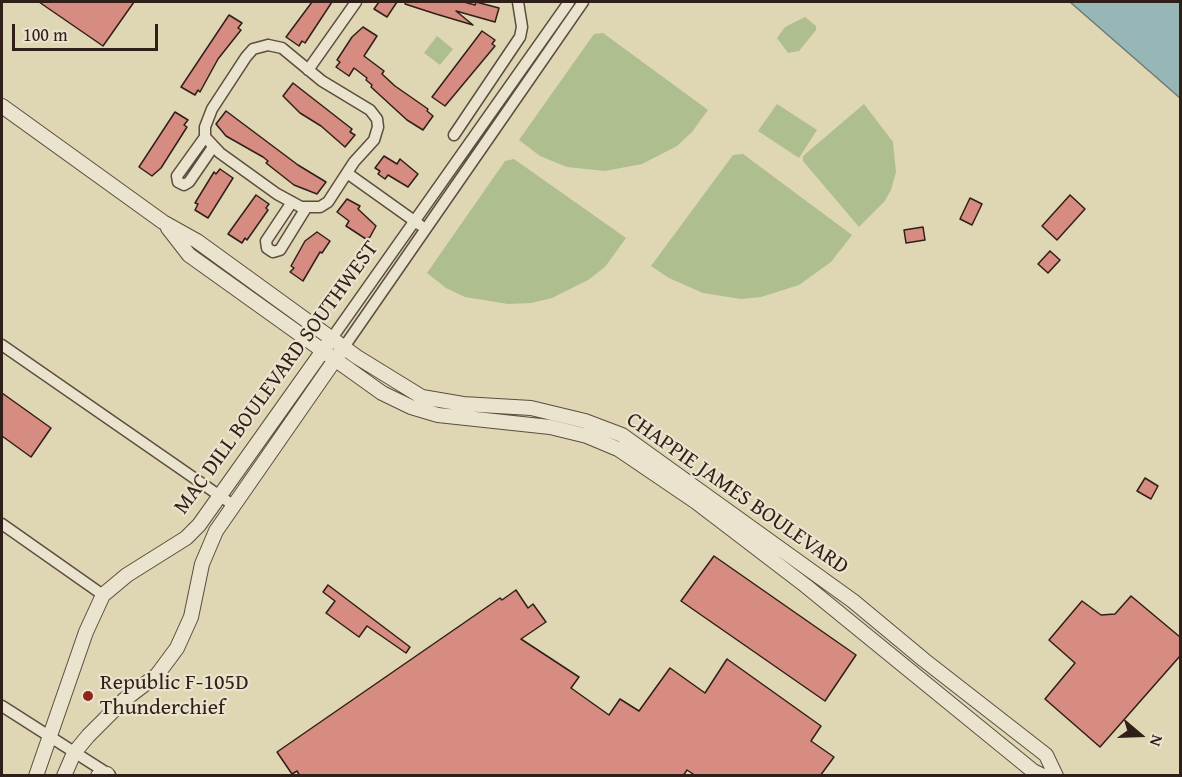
<!DOCTYPE html>
<style>
body{margin:0}
#map{position:relative;width:1182px;height:777px;overflow:hidden;background:#dfd6b4;font-family:"Gentium Book Plus",serif}
canvas{display:block}
.frame{position:absolute;inset:0;border:3px solid #301f18;pointer-events:none}
.north{position:absolute;left:1110px;top:705px;width:60px;height:60px;-webkit-text-stroke:4px #eae4ce;paint-order:stroke;rotate:109deg;font-size:16px;font-weight:700;line-height:24px;text-align:center;color:#301f18}
.north::after{content:'';display:block;margin:auto;width:21px;height:27px;background:#301f18;clip-path:polygon(50% 0,100% 100%,50% 72%,0 100%)}
.scale{position:absolute;left:12px;top:24px;width:146px;height:27px;box-sizing:border-box;border:3px solid #301f18;border-top:0;padding-left:8px;font-size:18px;line-height:21px;white-space:nowrap;color:#301f18;-webkit-text-stroke:4px #eae4ce;paint-order:stroke}
</style>
<div id="map">
<canvas width="1182" height="777"></canvas>
<div class="frame"></div>
<div class="north">N</div>
<div class="scale">100 m</div>
</div>
<script>
const ctx = document.querySelector('canvas').getContext('2d');
ctx.lineJoin = 'round';
function fillPath(path, color) { ctx.fillStyle = color; ctx.fill(path, 'evenodd'); }
const toPath = rows => new Path2D(rows.map(r => 'M' + r).join(''));
function strokePath(path, color, width, dash) { ctx.strokeStyle = color; ctx.lineWidth = width; ctx.lineCap = dash ? 'butt' : 'round'; ctx.setLineDash(dash || []); ctx.stroke(path); }
function write(font, color, halo, rows, align = 'center') {
  ctx.font = font + ' "Gentium Book Plus",serif'; ctx.lineWidth = 4.5; ctx.setLineDash([]); ctx.textBaseline = 'middle'; ctx.strokeStyle = halo; ctx.fillStyle = color; for (const [text, x, y, turn = 0] of rows) {
    ctx.save(); ctx.translate(x, y); ctx.rotate((+turn || 0) * Math.PI / 180); ctx.textAlign = isNaN(turn) ? turn : align; if (halo) ctx.strokeText(text, 0, 0); ctx.fillText(text, 0, 0); ctx.restore();
  }
}
const green = toPath([
 [805,17,816,26,816,30,799,51,788,53,777,38,785,27],
 [603,33,708,110,692,132,677,146,642,164,605,171,567,167,540,156,519,140,594,34],
 [437,36,453,49,440,65,424,53],
 [777,104,817,130,799,158,758,131],
 [864,104,893,142,896,172,891,190,884,202,859,227,803,161,803,156],
 [743,154,852,235,831,262,799,285,761,297,741,299,703,293,669,278,651,266,733,155],
 [514,159,626,238,605,267,588,280,552,298,531,303,508,304,465,297,446,288,427,273,505,161]
]);
const water = toPath([
 [1070,2,1180,2,1180,98,1070,2]
]);
const building = toPath([
 [39,2,134,2,103,46,39,2],
 [312,2,332,2,305,43,302,41,299,46,286,37,312,2],
 [379,2,397,2,387,17,374,9,379,2],
 [406,2,464,2,475,5,476,2,499,8,495,22,456,11,473,25,436,14,405,4,406,2],
 [229,15,242,23,238,28,241,30,218,59,200,92,198,90,195,95,181,87,229,15],
 [363,27,377,36,364,56,384,71,382,74,395,86,428,109,427,111,433,116,423,130,407,120,371,87,372,85,366,80,367,78,354,68,349,76,336,67,340,62,337,60,352,37,363,27],
 [482,31,495,40,492,44,495,46,445,106,432,97,482,31],
 [293,83,352,129,350,132,355,135,345,147,321,126,300,113,283,96,293,83],
 [226,111,298,165,326,182,317,194,294,185,266,163,268,161,263,157,226,136,216,124,226,111],
 [175,112,188,120,184,125,187,127,161,168,152,176,139,167,175,112],
 [384,156,397,164,400,159,418,174,408,187,388,175,385,179,378,174,380,171,375,168,384,156],
 [220,169,233,178,208,218,195,210,198,204,195,203,214,172,216,174,220,169],
 [256,195,269,204,266,208,268,210,247,240,245,238,242,243,228,234,256,195],
 [1070,195,1085,209,1057,240,1042,226,1070,195],
 [970,198,982,204,972,225,960,219,970,198],
 [347,199,360,206,358,209,376,226,370,237,366,239,346,226,349,221,337,212,347,199],
 [923,227,925,240,906,243,904,230,923,227],
 [317,232,330,241,322,253,320,252,303,281,290,272,294,268,291,266,305,241,317,232],
 [1050,251,1060,260,1048,273,1038,264,1050,251],
 [2,393,51,428,31,457,2,436,2,393],
 [1145,478,1158,486,1151,499,1137,491,1145,478],
 [714,556,856,655,825,701,681,601,714,556],
 [328,585,410,647,406,653,367,626,359,637,326,613,335,601,323,592,328,585],
 [516,590,528,608,533,604,546,622,521,639,579,677,571,688,609,715,620,699,639,711,670,668,705,693,727,659,821,726,811,741,834,757,820,776,696,776,687,770,683,776,300,776,297,771,292,774,277,752,500,598,502,600,516,590],
 [1131,596,1180,637,1180,656,1100,747,1045,699,1075,663,1049,640,1082,601,1101,615,1115,614,1131,596]
]);
const minor = toPath([
 [268,45,282,48,322,81,370,110,377,119,378,127,374,140,354,162,328,202,320,207,301,207,277,194,220,153,205,137,205,127,212,109,246,57,253,49,268,45],
 [308,70,356,2],
 [454,135,520,37,522,27,518,2],
 [205,137,177,176,178,182,184,185,189,182,213,147],
 [347,173,420,225],
 [292,202,266,241,267,248,273,252,280,250,306,208],
 [332,338,569,2],
 [2,345,233,505],
 [344,347,583,2],
 [2,524,103,595],
 [2,706,110,775]
]);
const tertiary = toPath([
 [2,106,163,222,197,241,357,357,422,397,463,404,531,408,585,421,622,435,853,601,924,660,1046,755,1056,776],
 [168,228,189,255,382,393,411,407,438,415,550,427,587,436,618,449,696,502,806,586,1033,771,1043,776],
 [36,776,86,632,103,595,127,575,186,538,199,525,327,345],
 [64,776,74,753,88,736,124,700,157,675,177,648,191,617,202,564,216,531,339,354],
 [98,776,107,774]
]);
const markers = [
 [88,696,6,"#8f2418"]
];
const streetNames = [
 ["MAC DILL BOULEVARD SOUTHWEST",277,378,-54],
 ["CHAPPIE JAMES BOULEVARD",737,494,35]
];
const poiNames = [
 ["Republic F-105D",100,683],
 ["Thunderchief",100,708]
];
fillPath(green, '#afbe8f');
fillPath(water, '#97b7b7');
strokePath(water, '#6e7a77', 1.5);
fillPath(building, '#d68c80');
strokePath(building, '#301f18', 1.5);
strokePath(minor, '#5c4d3f', 13);
strokePath(tertiary, '#5c4d3f', 16);
strokePath(minor, '#eae4ce', 10);
strokePath(tertiary, '#eae4ce', 14);
for (const [x, y, r, color] of markers) { const dot = new Path2D(); dot.arc(x, y, r, 0, 2 * Math.PI); ctx.fillStyle = color; ctx.fill(dot); strokePath(dot, '#eae4ce', 2); }
write('22px', '#301f18', '#eae4ce', streetNames);
write('22px', '#301f18', '#eae4ce', poiNames, 'left');
</script>
